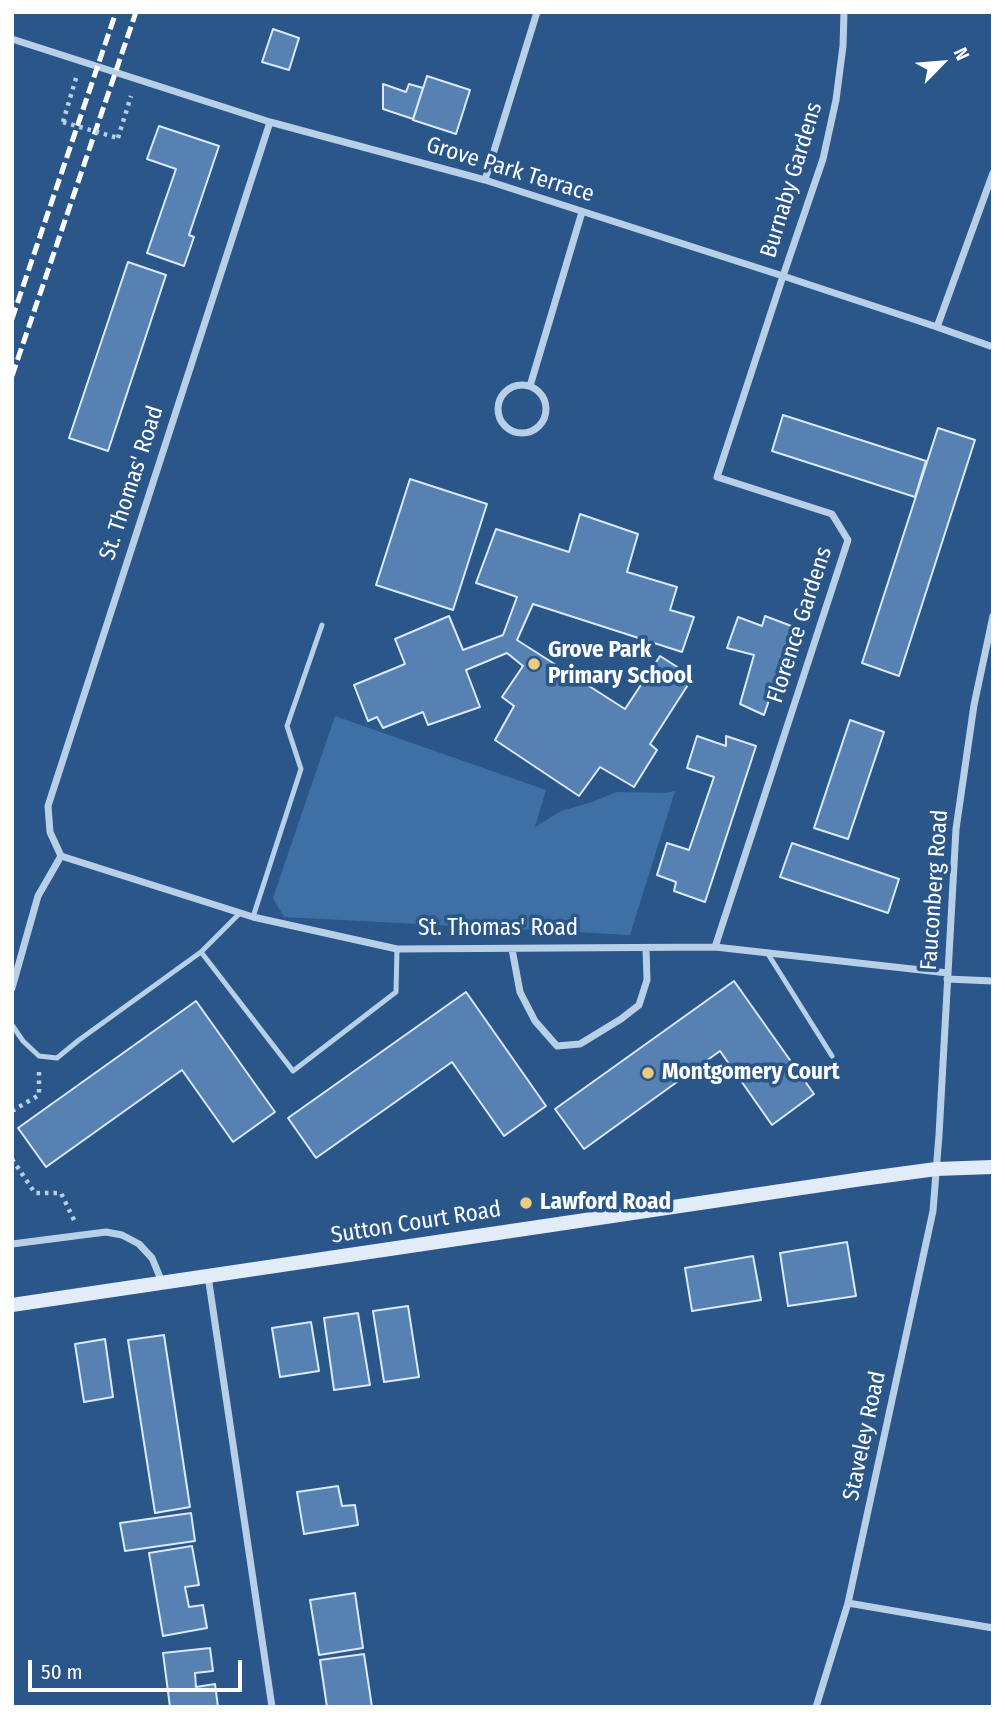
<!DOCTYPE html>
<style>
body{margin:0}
#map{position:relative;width:1005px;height:1719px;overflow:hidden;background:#2a5689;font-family:"Fira Sans Condensed",sans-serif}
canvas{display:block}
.frame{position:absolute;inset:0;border:14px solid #fff;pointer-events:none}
.north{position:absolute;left:907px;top:28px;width:70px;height:70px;-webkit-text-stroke:5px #2a5689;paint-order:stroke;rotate:65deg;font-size:19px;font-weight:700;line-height:28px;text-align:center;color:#fff}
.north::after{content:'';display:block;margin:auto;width:24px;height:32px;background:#fff;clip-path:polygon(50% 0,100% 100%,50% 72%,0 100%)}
.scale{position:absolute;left:28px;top:1660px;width:214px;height:32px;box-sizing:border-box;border:4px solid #fff;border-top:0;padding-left:9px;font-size:21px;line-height:24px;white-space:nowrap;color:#fff;-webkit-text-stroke:5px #2a5689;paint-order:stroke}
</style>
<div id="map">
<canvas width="1005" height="1719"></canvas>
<div class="frame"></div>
<div class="north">N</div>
<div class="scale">50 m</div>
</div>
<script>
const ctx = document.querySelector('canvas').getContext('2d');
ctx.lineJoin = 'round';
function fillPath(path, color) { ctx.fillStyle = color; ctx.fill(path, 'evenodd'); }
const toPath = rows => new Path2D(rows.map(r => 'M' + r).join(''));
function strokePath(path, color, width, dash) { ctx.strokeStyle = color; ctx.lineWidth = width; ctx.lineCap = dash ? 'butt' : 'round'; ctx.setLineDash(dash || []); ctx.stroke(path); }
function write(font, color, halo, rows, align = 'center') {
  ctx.font = font + ' "Fira Sans Condensed",sans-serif'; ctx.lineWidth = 7; ctx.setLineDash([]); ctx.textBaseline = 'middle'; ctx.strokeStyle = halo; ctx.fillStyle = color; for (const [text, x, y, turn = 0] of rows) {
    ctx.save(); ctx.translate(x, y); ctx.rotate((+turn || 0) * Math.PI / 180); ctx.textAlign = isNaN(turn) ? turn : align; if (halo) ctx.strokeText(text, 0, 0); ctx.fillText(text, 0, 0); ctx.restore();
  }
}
const green = toPath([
 [335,716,546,790,535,827,561,811,592,802,617,792,664,793,675,791,630,935,284,917,273,898]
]);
const building = toPath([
 [273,29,299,38,289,70,262,62,273,29],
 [427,76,470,90,456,134,413,120,427,76],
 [383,84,406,92,409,84,423,88,413,119,383,109,383,84],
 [159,126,219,146,189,235,194,237,184,266,147,253,176,169,147,159,159,126],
 [128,262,166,275,108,451,69,438,128,262],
 [783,415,926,461,915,497,772,451,783,415],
 [938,428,975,440,899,676,862,663,938,428],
 [410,479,487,504,453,610,376,585,410,479],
 [580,514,638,534,627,572,677,587,670,610,694,617,682,652,533,604,517,640,625,709,660,656,693,677,650,744,657,750,634,787,600,767,579,796,495,740,514,706,502,697,523,666,507,653,466,670,480,707,428,725,423,712,383,728,377,717,368,721,354,685,405,664,395,639,449,616,463,650,503,635,517,597,476,583,496,529,569,552,580,514],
 [765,616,794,627,764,715,740,704,754,655,727,648,738,617,762,626,765,616],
 [850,720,884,732,848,839,814,828,850,720],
 [697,736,726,746,726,736,756,746,705,902,674,891,676,882,657,875,667,843,689,850,714,777,687,768,697,736],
 [792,843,899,879,888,913,780,877,792,843],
 [734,981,814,1094,772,1125,720,1051,584,1149,555,1109,734,981],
 [466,992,546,1106,504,1136,452,1062,316,1158,288,1118,466,992],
 [196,1001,275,1112,233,1142,182,1070,46,1167,18,1128,196,1001],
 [847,1242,856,1296,788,1306,780,1253,847,1242],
 [753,1256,761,1300,692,1311,685,1268,753,1256],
 [408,1306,419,1377,384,1382,373,1311,408,1306],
 [358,1313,370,1385,334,1390,324,1318,358,1313],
 [311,1322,319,1371,280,1377,272,1328,311,1322],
 [164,1335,190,1507,155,1513,128,1340,164,1335],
 [105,1339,113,1397,84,1402,75,1344,105,1339],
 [338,1486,342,1506,355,1505,358,1525,304,1534,297,1492,338,1486],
 [191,1513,195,1541,125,1551,120,1523,191,1513],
 [192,1546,199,1585,185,1587,189,1607,203,1605,207,1628,163,1636,149,1553,192,1546],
 [355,1593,363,1648,319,1655,310,1600,355,1593],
 [210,1648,213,1671,195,1673,196,1687,215,1684,218,1707,170,1707,163,1653,210,1648],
 [364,1654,372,1707,327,1707,320,1660,364,1654]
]);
const path = toPath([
 [63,122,76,78],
 [118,138,131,96],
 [12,1111,39,1095,39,1071],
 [12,1159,35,1193,61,1193,74,1220]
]);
const lane = toPath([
 [253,917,301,769,287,726,322,625],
 [201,952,293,1071,396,992,397,949],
 [768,954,832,1056],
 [12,1025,23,1041,39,1056,57,1058,79,1040,201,952,240,913]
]);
const street = toPath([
 [12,39,270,122,485,180,783,276,937,327,993,347],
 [270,122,48,806,50,832,61,856,253,917,397,949,715,947,948,973],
 [485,180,537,12],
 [937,327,993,173],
 '498 409a24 24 0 1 1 48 0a24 24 0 1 1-48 0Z',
 [530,386,582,212],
 [715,947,848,540,832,514,717,477,783,276,823,159,836,100,843,46,844,12],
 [512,949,520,992,535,1021,557,1046,580,1044,621,1019,639,1005,647,980,646,948],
 [947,979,993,981],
 [12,988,38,896,61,856],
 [12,1244,106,1232,122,1235,139,1244,152,1258,162,1282],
 [208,1276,272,1707],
 [848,1603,993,1628],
 [816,1707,848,1603,933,1211,939,1135,956,829,974,705,993,616]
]);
const secondary = toPath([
 [12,1305,862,1179,936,1169,993,1167]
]);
const rail = toPath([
 [12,319,116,12],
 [12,376,136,12]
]);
const pathBridge = toPath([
 [63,122,118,138]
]);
const markers = [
 [534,664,7,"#efcb80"],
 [648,1073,7,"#efcb80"],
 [526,1203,7,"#efcb80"]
];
const streetNames = [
 ["Grove Park Terrace",510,170,17],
 ["Burnaby Gardens",792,180,-73],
 ["St. Thomas' Road",132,483,-72],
 ["Florence Gardens",800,625,-72],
 ["Fauconberg Road",935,890,-86],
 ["St. Thomas' Road",498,929],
 ["Sutton Court Road",416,1223,-9],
 ["Staveley Road",865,1436,-78]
];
const poiNames = [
 ["Grove Park",548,651],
 ["Primary School",548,677],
 ["Montgomery Court",662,1073],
 ["Lawford Road",540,1203]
];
fillPath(green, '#3f70a5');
fillPath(building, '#5681b2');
strokePath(building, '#dbe9f7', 2);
strokePath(path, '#b8cfe8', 4.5, [3.5, 5]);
strokePath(lane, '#b8cfe8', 5);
strokePath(street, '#b8cfe8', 7);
strokePath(secondary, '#e2ecf8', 14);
strokePath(rail, '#fff', 5, [12, 5]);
strokePath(pathBridge, '#b8cfe8', 4.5, [3.5, 5]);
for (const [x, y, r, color] of markers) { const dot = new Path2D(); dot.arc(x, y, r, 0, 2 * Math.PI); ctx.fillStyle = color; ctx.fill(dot); strokePath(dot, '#2a5689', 2.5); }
write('23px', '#fff', '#2a5689', streetNames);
write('bold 23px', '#fff', '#2a5689', poiNames, 'left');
</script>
